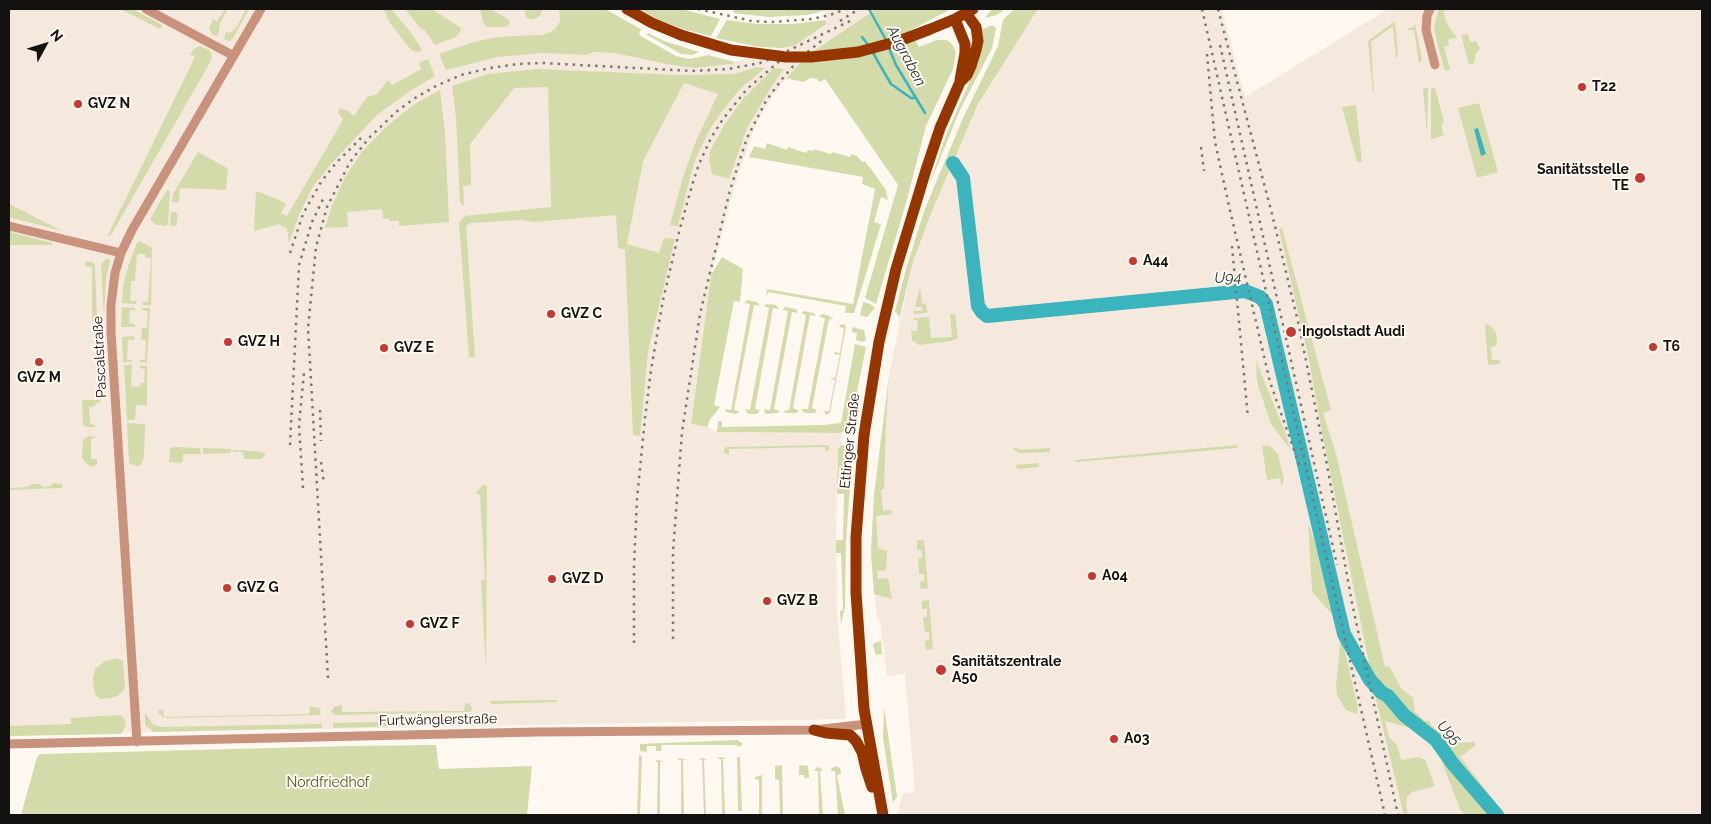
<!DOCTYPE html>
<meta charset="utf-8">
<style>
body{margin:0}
#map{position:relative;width:1711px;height:824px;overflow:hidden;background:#fff8f1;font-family:Raleway,sans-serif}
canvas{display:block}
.frame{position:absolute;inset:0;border:10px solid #141210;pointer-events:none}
.north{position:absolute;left:20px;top:20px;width:50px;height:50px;-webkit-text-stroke:4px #fff8f1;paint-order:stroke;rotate:51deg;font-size:14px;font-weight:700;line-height:20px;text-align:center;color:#141210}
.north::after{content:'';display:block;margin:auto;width:18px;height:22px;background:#141210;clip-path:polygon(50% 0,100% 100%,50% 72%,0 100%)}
</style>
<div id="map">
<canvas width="1711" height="824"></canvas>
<div class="frame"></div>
<div class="north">N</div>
</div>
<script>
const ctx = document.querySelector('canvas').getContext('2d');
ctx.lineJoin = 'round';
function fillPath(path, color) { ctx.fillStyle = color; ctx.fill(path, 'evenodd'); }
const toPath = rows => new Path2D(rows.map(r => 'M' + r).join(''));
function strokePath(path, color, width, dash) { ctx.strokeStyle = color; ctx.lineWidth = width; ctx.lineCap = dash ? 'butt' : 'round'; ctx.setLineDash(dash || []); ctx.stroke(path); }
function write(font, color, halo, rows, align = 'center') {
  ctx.font = font + ' Raleway,sans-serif'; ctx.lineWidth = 4; ctx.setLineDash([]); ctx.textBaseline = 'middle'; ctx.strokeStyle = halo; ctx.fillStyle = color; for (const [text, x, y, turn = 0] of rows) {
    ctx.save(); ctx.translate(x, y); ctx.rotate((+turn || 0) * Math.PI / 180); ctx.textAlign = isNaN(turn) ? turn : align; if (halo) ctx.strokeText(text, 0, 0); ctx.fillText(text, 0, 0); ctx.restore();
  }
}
const built = toPath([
 [9,9,559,9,560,21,556,28,586,55,595,52,614,53,672,65,694,68,732,64,735,62,794,46,827,25,825,20,825,11,832,9,876,9,808,55,786,78,767,104,755,126,737,178,711,275,691,424,708,427,717,432,841,433,842,445,838,448,837,470,836,540,837,611,846,719,9,735],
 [1038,9,1222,9,1245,97,1388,9,1702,9,1702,815,897,815,903,793,915,792,905,674,887,676,880,620,877,619,871,553,874,495,889,376,912,265,930,216,978,104]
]);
const green = toPath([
 [120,9,133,9,162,25,160,29],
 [225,9,228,9,220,23,218,36,213,35,209,28,211,24,213,19,217,21],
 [246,9,249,9,233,38,230,41,224,40,226,32,229,33,236,28],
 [381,9,390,9,394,12,412,34,422,50,418,52,411,50,390,23,385,11],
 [405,9,432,9,461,28,460,32,456,37,435,45,424,29,422,30],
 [480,9,491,9,508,19,510,24,505,27,486,27,483,22],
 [524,9,543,9,540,16,533,20,526,17],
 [559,9,605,9,641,29,639,35,676,56,689,59,708,55,735,62,732,64,694,68,672,65,614,53,595,52,586,55,543,53,497,57,446,70,439,54,471,43,491,38,511,36,542,35,550,32,556,28,560,21],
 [639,9,681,9,720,19,711,36,683,29,657,19],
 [735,9,832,9,807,15,769,17,734,13,733,11],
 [876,9,951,9,909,31,919,47,937,40,947,40,953,45,956,53,953,69,926,126,906,203,876,304,865,298,898,185,825,79,820,82,817,79,811,78,803,82,786,78,808,55],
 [992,9,1005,9,997,15,985,18],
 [1014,9,1038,9,978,104,930,216,912,265,898,325,899,316,895,311,906,269,924,211,963,118,998,46,1003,20],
 [1439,9,1445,9,1444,15,1449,27,1457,38,1448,39,1449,45,1444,47,1450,69,1445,71,1437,43,1434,26],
 [727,20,758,24,792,24,825,20,827,24,794,46,782,48,759,47,716,38],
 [1395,21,1398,57,1396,58,1393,26,1371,42,1374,93,1373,93,1368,41],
 [1415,23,1422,59,1419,64,1414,30,1408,30,1408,28,1414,27],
 [990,26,994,26,996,29,992,48,960,110,929,186,946,135,977,65,981,47,981,30],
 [648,33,664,41,699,52,693,55,681,54,647,35],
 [1468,34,1470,42,1476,41,1480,48,1476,54,1474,63,1469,65,1461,35],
 [200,46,209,50,212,55,212,59,111,235,107,237,195,57,190,54,195,48],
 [428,59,435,76,410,91,377,115,331,164,312,188,299,215,289,243,287,229,279,224,254,231,256,191,277,199,286,204,281,213,287,216,343,120,338,112,340,108,348,111,354,116,367,97,377,94,388,80,392,85,421,69,419,63],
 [757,67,765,68,740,89,723,110,710,129,696,158,691,174,678,226,670,225,683,177,696,141,718,94,684,83,643,161,627,244,659,253,664,238,675,239,648,352,640,436,633,435,625,250,618,248,616,215,534,222,522,220,470,223,466,226,475,357,469,357,459,223,465,216,551,207,548,87,514,88,470,144,471,185,463,186,464,206,460,203,456,118,452,86,488,74,537,69,678,75,734,74],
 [774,68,784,69,770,89,747,128,729,179,712,174,709,160,710,151,725,124,743,99],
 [1433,87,1435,88,1444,122,1441,125,1444,135,1431,140,1431,91],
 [1423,88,1428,88,1427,134],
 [440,90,445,132,449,222,399,226,399,221,389,221,389,218,383,219,382,209,347,212,348,227,325,228,332,206,345,177,362,152,386,127,413,105],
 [1479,103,1498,172,1477,178,1458,108],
 [1356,105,1362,162,1357,162,1342,107],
 [767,143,787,150,788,147,806,153,808,150,813,151,814,149,831,154,832,152,850,157,851,154,857,156,862,162,865,161,886,190,888,200,881,197,874,222,881,224,854,313,845,313,846,306,768,292,766,298,767,289,853,304,875,189,862,184,863,177,749,157,754,146,765,149],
 [198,152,227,168,228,170,226,190,180,188,179,202,172,202,173,194],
 [167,190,170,191,168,224,165,226,156,225,150,219],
 [9,204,62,231,9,217],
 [171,212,176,212,178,215,176,226,170,225],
 [1282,228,1331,410,1323,413,1336,454,1385,667,1389,666,1401,688,1413,698,1415,712,1425,721,1430,721,1430,724,1452,743,1475,742,1475,746,1460,757,1496,803,1491,815,1465,815,1460,809,1440,757,1429,741,1411,728,1385,721,1389,737,1397,745,1401,760,1419,757,1425,760,1435,786,1412,792,1407,797,1406,805,1408,815,1404,815,1378,708,1322,432,1309,360,1279,229],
 [9,230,13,233,52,243,52,245,9,245],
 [140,241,152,248,151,305,143,305,143,302,148,302,151,258,145,257,145,254,137,254,135,281,131,281,130,301,136,301,136,304,122,303,123,286,129,264,137,243],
 [722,257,743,269,740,302,734,301,714,405,720,407,709,421,708,427,691,424,711,275],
 [107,258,110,261,106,280,104,317,101,264],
 [85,262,92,262,95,265,97,320,92,321,92,267,85,266],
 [920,288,922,303,926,304,927,312,925,313,914,314,914,311,922,311,922,307,915,307],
 [747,300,757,302,760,306,754,305,734,410,740,412,736,414,726,412,725,409,731,410,750,304,744,303],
 [863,302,870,304,875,308,867,317,860,315],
 [766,304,776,305,779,309,773,308,755,409,760,410,757,414,748,414,745,409,750,410,769,308,764,306],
 [122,307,135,308,135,310,130,310,129,323,135,324,135,327,121,327],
 [785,307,796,309,798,313,792,312,774,409,780,411,777,413,767,414,765,413,764,409,770,410,788,311,783,310],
 [142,308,150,308,147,363,140,362,140,360,145,360,146,340,141,340,142,328,147,328,148,311,142,310],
 [804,311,814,313,816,316,810,315,793,408,799,411,796,413,786,413,783,411,789,410,806,315,801,313],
 [822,314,827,315,834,319,829,319,812,408,817,410,815,413,805,413,802,411,802,409,808,409,825,318,819,317],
 [950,314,955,314,958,338,951,341,919,345,912,340,911,331,917,331,918,320,913,320,914,318,929,317,931,338,952,337],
 [844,324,846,327,830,413,826,415,824,411,829,411,835,380,830,378,835,378,840,355,834,354,835,352,840,353,844,328,839,327,840,325],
 [1485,324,1491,326,1496,333,1497,345,1491,347,1492,360,1499,360,1501,363,1499,364,1488,365],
 [852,327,864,330,866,340,863,342,856,340,857,333,852,332],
 [134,336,134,340,128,340,127,360,132,360,132,362,123,362,122,337],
 [855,344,866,347,850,427,841,433,717,432,718,421,722,421,722,427,823,425,841,423],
 [1256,360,1286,435,1291,450,1271,424,1257,382],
 [124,365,132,365,131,386,140,387,141,383,144,383,145,369,139,368,140,366,147,366,147,406,136,405,135,420,127,420],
 [889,376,886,421,884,489,881,490,883,511,891,510,892,514,876,516,878,548,887,551,886,570,877,571,878,579,888,578,892,599,874,594,871,553,874,495],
 [84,400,101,400,93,407,89,407,90,424,95,425,95,427,87,427,83,425,82,402],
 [127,423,145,424,144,457,142,463,139,466,132,465,129,462],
 [89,436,96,437,91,439,91,459,97,459,97,464,93,467,89,466,82,458,83,439],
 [826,445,829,446,829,450,826,452,825,447,729,449,729,455,724,453,724,449,726,447],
 [842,445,848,447,851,475,846,541,845,607,841,625,840,611,843,610,841,553,836,553,836,540,843,540,844,494,837,494,838,448],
 [1237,445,1237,448,1076,462,1076,460],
 [1262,445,1270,446,1278,454,1284,480,1281,487,1280,478,1267,480],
 [176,447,200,448,201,454,183,454,183,461,180,463,169,462,170,448],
 [1015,447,1021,450,1050,448,1050,452,1019,453,1013,449],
 [203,448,231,449,231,453,203,454],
 [233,450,257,451,265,453,265,455,261,459,244,459,243,452,233,452],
 [1038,463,1039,467,1017,469,1016,465],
 [53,483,62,484,62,488,9,490,9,488,28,487,31,484,40,484,43,487,50,486],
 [483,485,487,485,486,670,481,580,485,579,480,495,476,494,476,493],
 [1308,523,1328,578,1358,708,1357,714,1346,710,1337,695,1336,686,1341,635,1340,627,1336,619,1313,593,1312,589],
 [917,540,924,540,928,588,921,589,920,582,924,581,924,574,919,574,918,559,922,558,922,550,917,550],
 [929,600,933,649,926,650,925,641,929,640,929,632,925,632,923,617,927,617,927,609,922,609,922,601],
 [881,641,882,654,876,655,873,645,874,643],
 [117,658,123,661,125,688,118,696,111,698,101,699,96,696,94,690,93,678,95,669,104,662],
 [557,700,557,702,492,704,490,702,492,701],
 [465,703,470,704,473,710,468,712,335,715,331,712,334,707,342,705,342,712,464,711],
 [310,706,319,708,321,713,319,715,164,718,158,712,159,710,163,710,164,717,309,714],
 [884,707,897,796,893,803,883,738],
 [145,713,153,724,161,727,322,724,322,728,154,732,147,727,145,724],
 [120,715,124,718,126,726,121,734,9,736,9,726,71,724,71,718],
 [478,720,479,724,333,728,333,723],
 [738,740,743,744,739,747,736,745,662,745,661,751,656,751,656,746,647,746,647,752,640,751,640,744],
 [436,745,439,769,532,766,527,815,21,815,37,757,40,754,348,746],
 [639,755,642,756,640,815,637,815],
 [719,757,727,758,723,759,725,815,722,815,721,759,718,759],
 [737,757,740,757,742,811,738,811],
 [679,758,687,760,683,760,684,815,681,815,681,760,678,760],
 [700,758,708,759,704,760,706,815,704,815,702,760,699,759],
 [656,760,664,761,660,762,660,815,657,815,658,762,655,761],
 [782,765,783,815,780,815,779,780,775,779,775,766],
 [800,765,808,766,809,778,804,778,804,775,799,775,799,766],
 [836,766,840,768,841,774,837,775,845,815,838,815,835,771,831,771,831,769],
 [817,767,821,768,822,771,820,771,823,815,819,815,818,771,814,771],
 [762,775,762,815,759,815,759,780,755,779,755,777]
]);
const water = toPath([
 [1478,128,1486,154,1481,156,1474,129]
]);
const stream = toPath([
 [869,9,886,40],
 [862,37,869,46],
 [889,48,896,65,925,113],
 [873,53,891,84,911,98,915,98],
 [953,163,958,169],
 [1394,703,1404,715,1436,740,1463,777,1496,814]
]);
const river = toPath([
 [953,163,963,178,978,306,982,312,987,316,1245,291,1260,297,1266,304,1344,634,1370,680,1381,692,1388,696,1404,715,1436,740,1453,764,1497,815]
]);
const minor = toPath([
 [146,9,234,56],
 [1430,9,1427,16,1426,30,1435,65],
 [9,226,121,253],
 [137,742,111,332,111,305,115,273,121,253,132,230,261,9],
 [9,744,536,732,814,730,867,724]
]);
const major = toPath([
 [627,9,652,23,681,35],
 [955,19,965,44,965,53,960,80],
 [928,30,955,19,973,9],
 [814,730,826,733,850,735,856,741,862,752,866,769,872,787],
 [883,815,864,709,856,592,856,537,864,435,879,342,896,269,926,170,940,128,960,82,967,75,971,66,976,50,978,41,976,27,966,13]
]);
const rail = toPath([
 [698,9,752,21,771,22,812,19,830,15,846,9],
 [1202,9,1385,815],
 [1218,9,1272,214,1299,326,1327,465,1352,603,1398,815],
 [840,21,859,9],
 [1220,45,1337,565],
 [1207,54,1215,142,1229,206,1270,382,1300,467],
 [1201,147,1204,171],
 [1232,246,1248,418],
 [290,253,303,214,321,182,336,163,361,138],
 [320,410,321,441],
 [290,445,299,265,312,222,324,197],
 [321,462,324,484],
 [303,488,299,425,304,373],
 [673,639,673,552,682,432,700,314,730,190,747,138,766,101,782,79,800,58,825,38],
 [634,643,634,566,637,499,645,418,651,370,663,300,679,232,693,182,699,164,711,138,723,119,747,89,783,58],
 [328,678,308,328,316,247,327,207,350,162,369,138,396,112,415,98,436,86,461,75,490,68,518,64,543,63,692,71,728,69,760,63,773,58,850,21]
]);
const majorBridge = toPath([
 [681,35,731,50,786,57,811,57,858,52,899,41,928,30]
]);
const markers = [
 [1582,87,5,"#c63830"],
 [78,104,5,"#c63830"],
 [1640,178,6,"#c63830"],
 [1133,261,5,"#c63830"],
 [551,314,5,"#c63830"],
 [1291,332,6,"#c63830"],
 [228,342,5,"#c63830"],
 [1653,347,5,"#c63830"],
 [384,348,5,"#c63830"],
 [39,362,5,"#c63830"],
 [1092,576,5,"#c63830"],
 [552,579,5,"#c63830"],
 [227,588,5,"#c63830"],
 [767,601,5,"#c63830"],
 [410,624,5,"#c63830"],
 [941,670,6,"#c63830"],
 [1114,739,5,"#c63830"]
];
const poiNames = [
 ["T22",1592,87],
 ["GVZ N",88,104],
 ["Sanitätsstelle",1629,170,"right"],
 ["TE",1629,186,"right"],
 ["A44",1143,261],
 ["GVZ C",561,314],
 ["Ingolstadt Audi",1302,332],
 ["GVZ H",238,342],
 ["T6",1663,347],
 ["GVZ E",394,348],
 ["GVZ M",39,378,"center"],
 ["A04",1102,576],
 ["GVZ D",562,579],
 ["GVZ G",237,588],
 ["GVZ B",777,601],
 ["GVZ F",420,624],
 ["Sanitätszentrale",952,662],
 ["A50",952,678],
 ["A03",1124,739]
];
const streetNames = [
 ["Pascalstraße",100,357,-93],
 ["Ettinger Straße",850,441,-84],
 ["Furtwänglerstraße",438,720,-1]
];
const parkNames = [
 ["Nordfriedhof",328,783]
];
const waterNames = [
 ["Augraben",906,56,62],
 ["U94",1228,278,-2],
 ["U95",1449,733,46]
];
fillPath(built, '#f5e9dd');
fillPath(green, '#d3dbaa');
fillPath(water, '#3bb4be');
strokePath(stream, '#3bb4be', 2.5);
strokePath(river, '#3bb4be', 14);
strokePath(minor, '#c9927c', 9);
strokePath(major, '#953500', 11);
strokePath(rail, '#7b7773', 2.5, [2.5, 5]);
strokePath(majorBridge, '#953500', 11);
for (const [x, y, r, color] of markers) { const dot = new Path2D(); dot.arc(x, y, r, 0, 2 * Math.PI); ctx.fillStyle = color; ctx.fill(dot); strokePath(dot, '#fff8f1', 2); }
write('bold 14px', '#141210', '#fff8f1', poiNames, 'left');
write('14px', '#141210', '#fff8f1', streetNames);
write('14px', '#555c22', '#fff8f1', parkNames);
write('italic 15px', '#1a2f31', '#fff8f1', waterNames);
</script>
